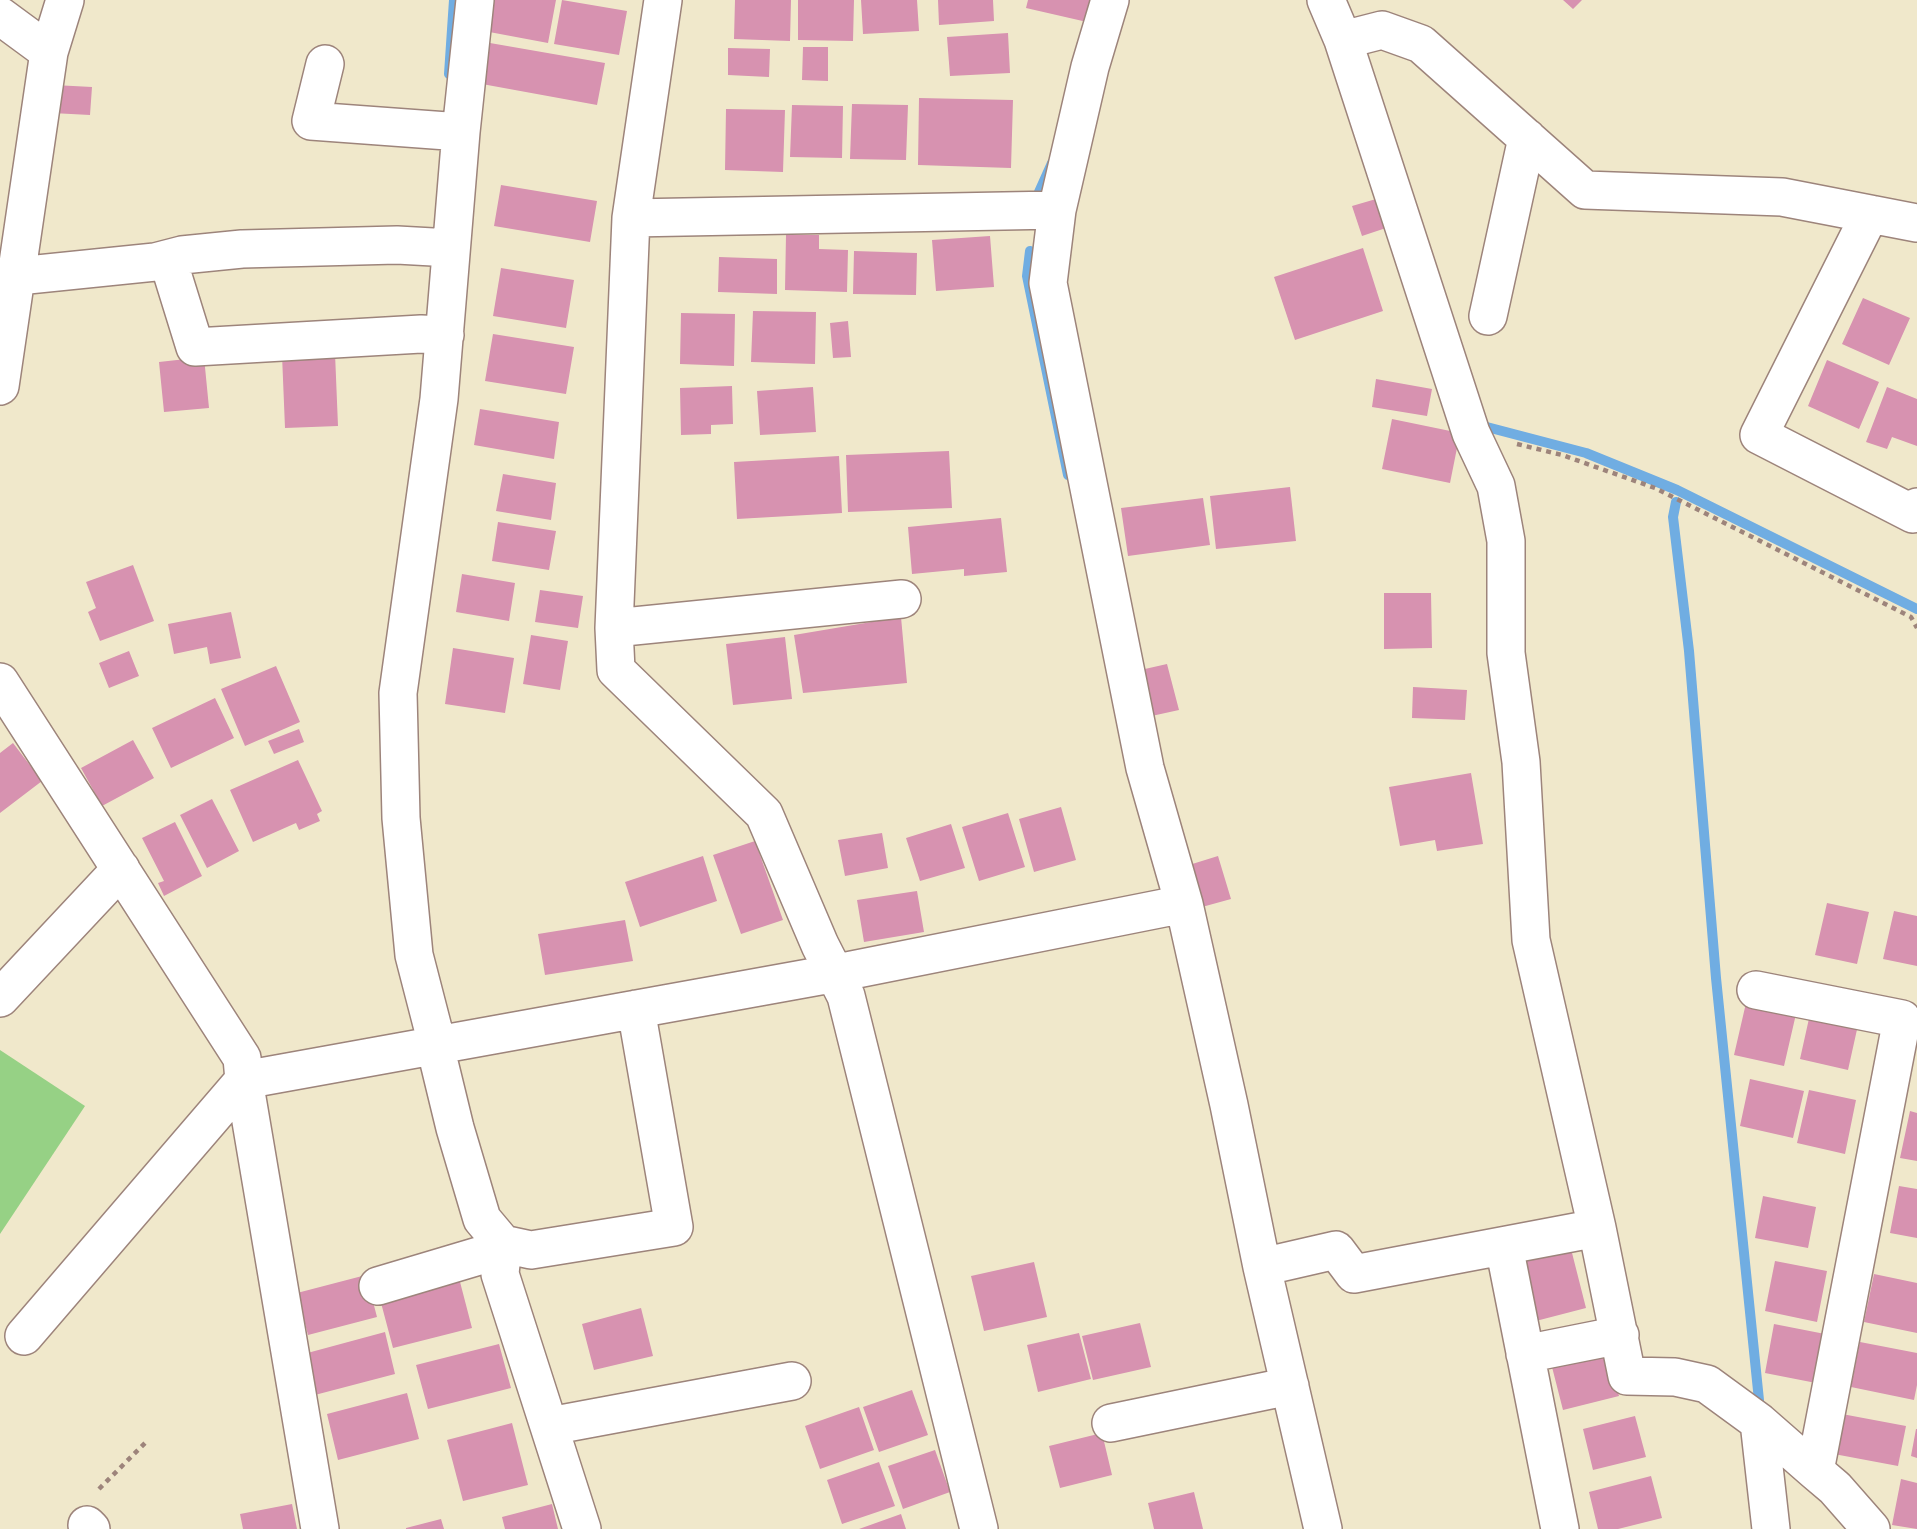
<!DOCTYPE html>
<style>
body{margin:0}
canvas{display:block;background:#f0e8cb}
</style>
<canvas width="1917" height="1529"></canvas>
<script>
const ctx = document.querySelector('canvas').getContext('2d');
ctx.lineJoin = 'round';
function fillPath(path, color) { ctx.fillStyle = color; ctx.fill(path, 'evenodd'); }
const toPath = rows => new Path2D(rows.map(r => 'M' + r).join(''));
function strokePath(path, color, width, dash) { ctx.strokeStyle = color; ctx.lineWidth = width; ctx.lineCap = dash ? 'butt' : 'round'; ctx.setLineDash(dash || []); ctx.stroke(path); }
const green = toPath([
 [0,1050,85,1106,0,1234]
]);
const stream = toPath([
 [449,74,454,0],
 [1039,192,1052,163],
 [1030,251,1027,276,1068,475],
 [1481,419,1483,426,1586,453,1677,490,1917,609],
 [1676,502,1673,517,1689,651,1716,978,1760,1410]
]);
const building = toPath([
 [489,0,556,0,548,43,484,31],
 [562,0,627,11,619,55,554,44],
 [735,0,791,0,790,41,734,39],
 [798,0,854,0,853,41,798,40],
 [861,0,917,0,919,31,863,34],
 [938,0,993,0,994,21,939,25],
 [1028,0,1092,0,1087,22,1026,8],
 [1563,0,1582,0,1573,9],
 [1008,33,1010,73,950,76,947,37],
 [490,43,605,63,597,105,482,84],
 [803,47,828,47,828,81,802,80],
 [728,48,770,49,769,77,728,75],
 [54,85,92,87,90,115,52,113],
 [919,98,1013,100,1011,168,918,165],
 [852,104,908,105,906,160,850,159],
 [792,105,843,106,842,158,790,157],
 [726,109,785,110,783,172,725,170],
 [501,185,597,201,590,242,494,226],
 [1383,197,1392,226,1362,236,1352,206],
 [786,235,819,235,819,249,848,250,847,292,785,290],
 [990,236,994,287,936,291,932,240],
 [1363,248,1383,311,1295,340,1274,277],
 [854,251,917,253,916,295,853,294],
 [719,257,777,259,777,294,718,292],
 [501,268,574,280,566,328,493,316],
 [1863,298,1910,318,1889,365,1842,344],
 [753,311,816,312,815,364,751,362],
 [681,313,735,314,734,366,680,364],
 [848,321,851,357,833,358,830,323],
 [493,334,574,347,566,394,485,381],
 [335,353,338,426,285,428,282,355],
 [204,357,209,408,164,412,159,362],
 [1827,360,1879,382,1859,429,1808,406],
 [1376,379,1432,389,1427,416,1372,407],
 [732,386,733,424,711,425,711,434,681,435,680,388],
 [813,387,816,432,760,435,757,391],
 [1887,387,1917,399,1917,446,1892,437,1887,449,1866,442],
 [480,409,559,422,554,459,474,445],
 [1392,419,1460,433,1450,483,1382,469],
 [949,451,952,508,848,512,846,455],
 [839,456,842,513,737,519,734,462],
 [503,474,556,483,551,520,496,511],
 [1290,487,1296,541,1216,549,1210,496],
 [1203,498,1210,545,1128,556,1121,508],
 [1001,518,1007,572,964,576,964,569,912,574,908,527],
 [498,522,556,531,549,570,492,561],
 [133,565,154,621,100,641,88,612,96,608,86,582],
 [462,574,515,583,509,621,456,612],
 [540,590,583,596,578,628,535,622],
 [1384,593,1431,593,1432,648,1384,649],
 [231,612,241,658,210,664,207,647,174,654,168,624],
 [901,617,907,683,803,693,794,635],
 [531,635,568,641,560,690,523,684],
 [785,637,792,699,733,705,726,644],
 [453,648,514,658,505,713,445,704],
 [129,651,139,676,109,688,99,663],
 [1167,664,1179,710,1147,717,1136,671],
 [276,666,300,722,245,746,221,689],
 [1413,687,1467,690,1465,720,1412,718],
 [215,698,234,738,171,768,152,728],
 [299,729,304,742,274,754,268,741],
 [133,740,154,778,102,806,81,768],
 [13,743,42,781,0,813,0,753],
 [298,760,322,811,317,814,320,821,299,830,296,823,253,842,230,790],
 [1471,773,1483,844,1437,851,1435,840,1400,846,1389,787],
 [212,799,239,851,207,868,180,815],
 [1061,807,1076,860,1034,872,1019,819],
 [1008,813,1025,867,979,881,962,827],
 [175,822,202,876,164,896,158,883,164,881,142,838],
 [951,824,965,868,920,881,906,838],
 [882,833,888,868,845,876,838,840],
 [755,841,783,920,741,934,713,855],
 [703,856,717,901,640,927,625,882],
 [1218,856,1231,899,1202,907,1189,865],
 [917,891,924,932,864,942,857,900],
 [1827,903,1869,912,1857,964,1815,955],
 [1894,911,1917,916,1917,966,1883,959],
 [625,920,633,961,545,975,538,934],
 [1746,1003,1796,1014,1784,1066,1734,1055],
 [1810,1014,1858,1025,1848,1070,1800,1059],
 [1750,1079,1804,1091,1793,1138,1740,1126],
 [1809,1090,1856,1100,1845,1154,1797,1143],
 [1910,1111,1917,1113,1917,1161,1900,1158],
 [1899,1186,1917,1189,1917,1238,1890,1233],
 [1763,1196,1816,1207,1808,1248,1755,1238],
 [1570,1245,1586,1308,1532,1322,1516,1259],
 [1775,1261,1827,1271,1817,1322,1765,1311],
 [1034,1262,1047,1317,984,1331,971,1276],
 [1874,1274,1917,1283,1917,1333,1864,1322],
 [366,1275,377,1317,308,1335,297,1293],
 [459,1278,472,1328,393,1348,380,1299],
 [641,1308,653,1356,594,1370,582,1324],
 [1140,1323,1151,1367,1093,1380,1082,1336],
 [1774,1324,1825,1334,1816,1383,1765,1373],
 [385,1332,395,1374,311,1396,300,1355],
 [1079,1333,1091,1379,1038,1392,1027,1345],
 [1860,1342,1917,1353,1917,1385,1914,1400,1851,1387],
 [499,1344,511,1388,428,1409,416,1365],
 [1608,1353,1619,1396,1563,1410,1552,1367],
 [912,1390,928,1435,879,1452,863,1407],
 [407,1393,419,1439,338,1460,327,1414],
 [859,1407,874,1450,820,1469,805,1426],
 [1842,1414,1906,1426,1898,1466,1834,1454],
 [1635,1416,1646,1457,1593,1470,1583,1429],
 [512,1423,528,1485,463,1501,447,1440],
 [1916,1429,1917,1429,1917,1458,1911,1456],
 [1102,1433,1112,1475,1060,1488,1049,1446],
 [935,1450,950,1492,903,1509,888,1466],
 [879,1462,895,1506,842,1524,827,1480],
 [1651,1476,1662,1518,1618,1529,1598,1529,1589,1492],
 [1901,1479,1917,1483,1917,1529,1892,1525],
 [1194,1492,1203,1529,1154,1529,1148,1503],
 [292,1504,297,1529,243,1529,240,1514],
 [552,1504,558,1529,505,1529,502,1517],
 [901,1514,906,1529,859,1529],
 [441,1519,444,1529,406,1529,406,1528]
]);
const path = toPath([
 [1517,444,1562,455,1655,488,1911,617,1917,628],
 [99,1489,145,1443]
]);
const minor = toPath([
 [475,0,461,132,439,399,398,693,401,818,414,955,437,1044,438,1058,455,1128,482,1219,503,1244,500,1274,582,1529],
 [663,0,631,218,614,628,616,670,764,814,820,945,846,996,979,1529],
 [1110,0,1090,67,1057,210,1048,283,1145,768,1184,904,1229,1105,1262,1267,1323,1529],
 [1326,0,1343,40,1382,30,1421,44,1585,190,1782,197,1917,223],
 [0,16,49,52],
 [1343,40,1471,433,1496,486,1506,541,1506,653,1521,762,1531,940,1597,1228,1627,1376,1675,1377,1707,1384,1759,1422,1815,1471,1835,1488,1871,1529],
 [325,64,311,121,461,132],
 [1870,214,1759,435,1913,514,1917,507],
 [631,218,1057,210],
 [168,260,195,347,421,334,445,335],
 [18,276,155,262,182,255,242,249,397,245,451,248],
 [1488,316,1527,138],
 [0,386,49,52,65,0],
 [614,628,902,599],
 [0,682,242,1058,244,1080,320,1529],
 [1756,990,1902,1019,1815,1471],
 [0,998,121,869],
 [1504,1246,1560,1529],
 [1262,1267,1336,1250,1354,1274,1597,1228],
 [378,1286,482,1255,503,1244,531,1250,674,1227,636,1009],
 [24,1336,244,1080,842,972,1184,904],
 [1525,1354,1620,1335],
 [1759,1422,1771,1529],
 [1111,1423,1290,1386],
 [550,1426,792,1381],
 [87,1525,91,1529]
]);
fillPath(green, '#96d185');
strokePath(stream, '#70ade2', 10);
fillPath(building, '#d792b0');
strokePath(minor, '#9d847b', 40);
strokePath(path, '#9d847b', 4.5, [5, 5]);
strokePath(minor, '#fff', 37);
</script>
